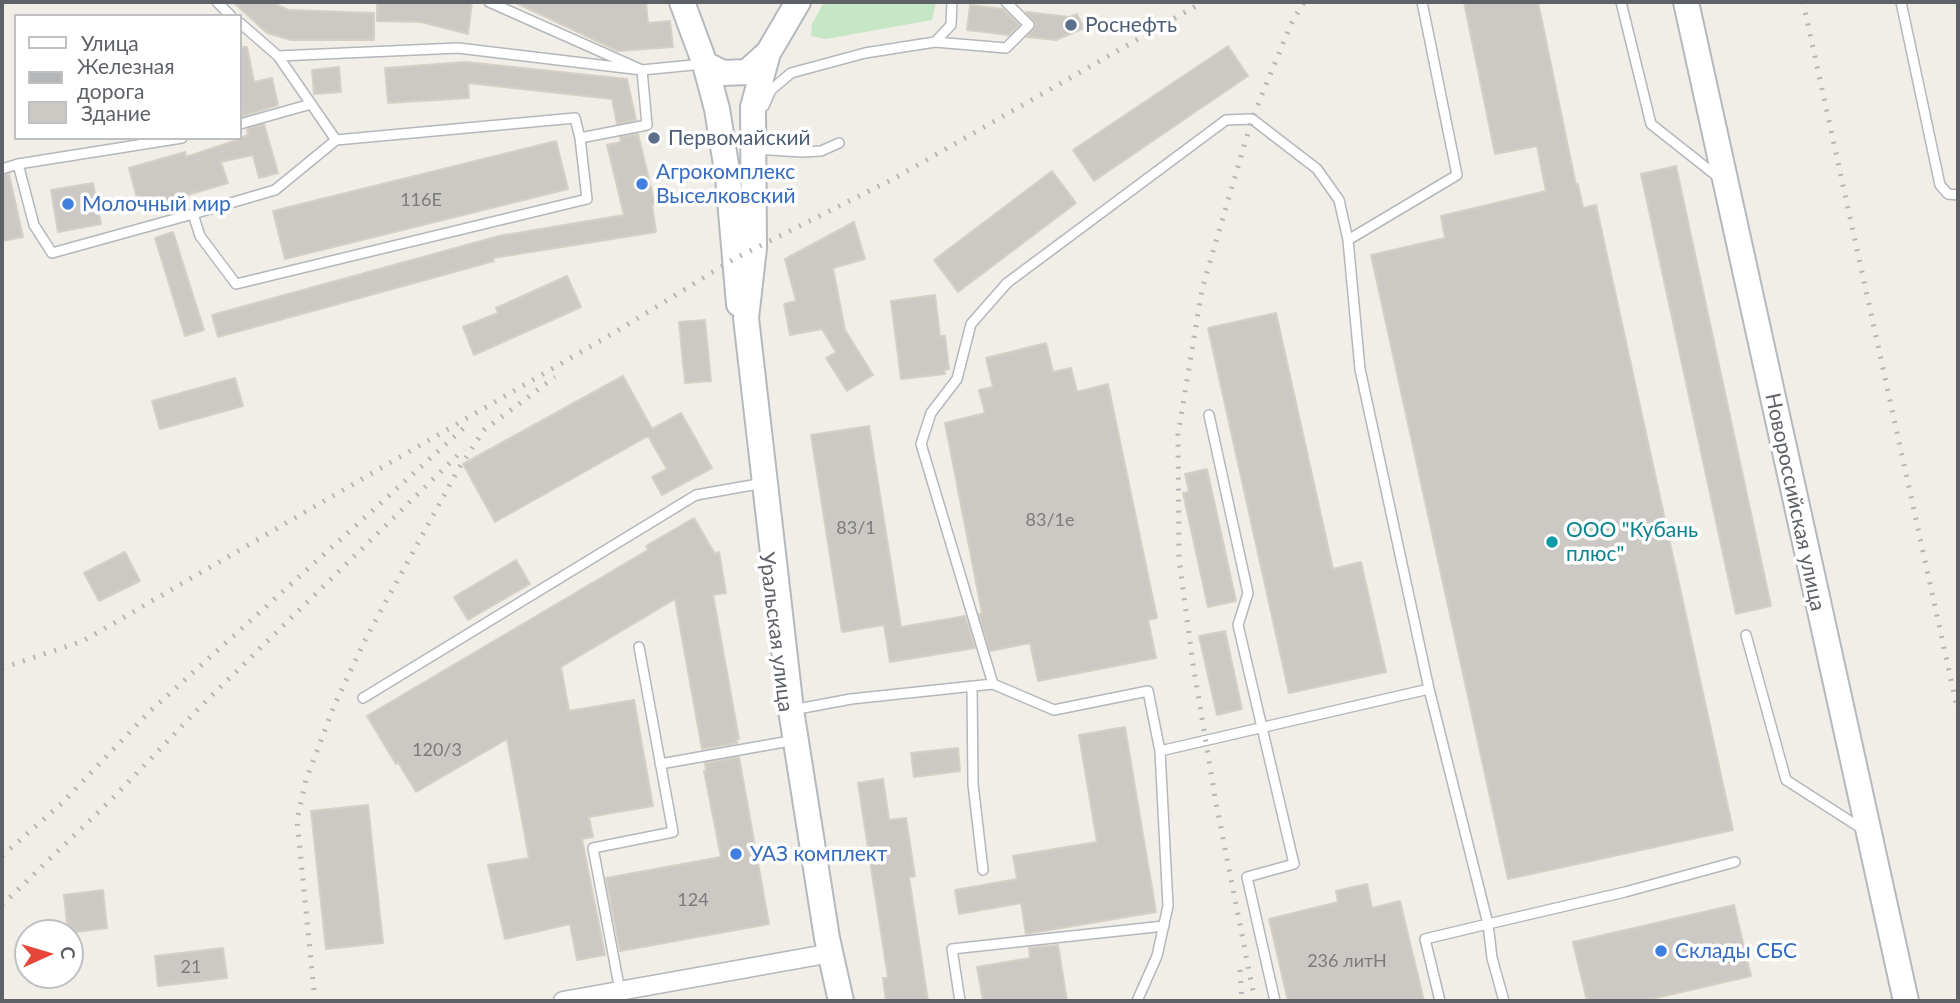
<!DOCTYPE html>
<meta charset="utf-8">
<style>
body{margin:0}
#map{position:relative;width:1960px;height:1003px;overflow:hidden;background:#f0eee7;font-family:Lato,sans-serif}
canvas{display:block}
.frame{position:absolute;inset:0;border:4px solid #5e6267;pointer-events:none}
.legend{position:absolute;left:14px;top:14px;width:228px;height:126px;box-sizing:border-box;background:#fff;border:2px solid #bfc0c2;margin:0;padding:9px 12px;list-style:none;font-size:21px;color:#5e6267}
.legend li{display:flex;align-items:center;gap:14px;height:35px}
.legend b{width:35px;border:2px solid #bfc0c2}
.north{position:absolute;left:14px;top:919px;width:70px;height:70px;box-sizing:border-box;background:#fff;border:2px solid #bfc0c2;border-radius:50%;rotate:86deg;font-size:19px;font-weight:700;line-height:28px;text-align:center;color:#5e6267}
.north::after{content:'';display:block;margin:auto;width:24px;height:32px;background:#e64637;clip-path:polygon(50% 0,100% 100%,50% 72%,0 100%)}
</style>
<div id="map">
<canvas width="1960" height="1003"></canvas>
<div class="frame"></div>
<ul class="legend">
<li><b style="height:9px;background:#fff"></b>Улица</li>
<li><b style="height:9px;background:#b5b6b7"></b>Железная дорога</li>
<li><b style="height:19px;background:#ccc9c4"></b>Здание</li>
</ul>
<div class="north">С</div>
</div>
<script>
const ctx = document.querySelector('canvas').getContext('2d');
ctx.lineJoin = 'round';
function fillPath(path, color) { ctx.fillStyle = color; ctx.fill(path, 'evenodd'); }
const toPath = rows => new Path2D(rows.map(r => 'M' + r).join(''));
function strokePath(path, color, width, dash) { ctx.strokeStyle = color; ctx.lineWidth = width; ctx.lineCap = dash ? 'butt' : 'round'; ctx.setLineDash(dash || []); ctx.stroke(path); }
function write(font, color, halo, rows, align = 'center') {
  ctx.font = font + ' Lato,sans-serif'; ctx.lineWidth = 7; ctx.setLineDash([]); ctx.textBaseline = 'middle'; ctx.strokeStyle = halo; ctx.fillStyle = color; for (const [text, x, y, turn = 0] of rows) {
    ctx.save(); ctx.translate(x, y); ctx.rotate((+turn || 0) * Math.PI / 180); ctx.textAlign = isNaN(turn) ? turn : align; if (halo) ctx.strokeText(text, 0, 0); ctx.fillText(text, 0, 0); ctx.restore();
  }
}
const green = toPath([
 [824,2,936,2,932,20,826,39,811,36,812,24]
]);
const building = toPath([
 [233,2,270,2,289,10,374,13,374,40,291,40,267,33,233,2],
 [377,2,472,2,468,34,421,22,377,21,377,2],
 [514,2,646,2,648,23,670,21,673,47,618,51,514,2],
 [1464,2,1538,2,1576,185,1578,184,1583,208,1596,205,1733,830,1508,879,1371,255,1445,238,1441,216,1546,191,1537,146,1495,154,1464,2],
 [970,5,1003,9,1019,25,1009,35,967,30,970,5],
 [1026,12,1070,17,1077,14,1084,28,1056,40,1027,37,1034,29,1036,24,1026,12],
 [1228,46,1248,76,1094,181,1073,150,1228,46],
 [240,47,247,47,254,82,272,78,278,105,243,116,240,102,240,47],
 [466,62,627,79,636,120,617,124,612,99,468,83,469,98,388,103,385,68,466,62],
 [339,67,341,92,314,94,312,70,339,67],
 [264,124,278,173,259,178,253,155,221,162,228,183,140,209,129,168,185,152,186,157,240,139,240,138,248,135,247,129,264,124],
 [638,134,655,204,652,205,656,232,493,258,494,261,218,337,212,315,499,236,624,215,607,145,621,142,620,137,638,134],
 [556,141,568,189,285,259,273,211,556,141],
 [1676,166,1771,606,1736,614,1641,174,1676,166],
 [1052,171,1076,203,958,292,934,260,1052,171],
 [9,174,23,237,2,241,2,176,9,174],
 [93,183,101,224,58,232,51,190,93,183],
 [854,222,865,259,833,268,845,330,873,375,847,391,826,358,836,352,822,329,790,335,784,304,796,301,785,259,854,222],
 [173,232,204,330,185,336,155,238,173,232],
 [567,276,581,307,474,355,463,327,498,313,496,308,567,276],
 [935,295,940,336,945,336,949,369,944,370,945,374,901,379,891,301,935,295],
 [1276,313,1333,569,1361,562,1386,672,1289,693,1208,328,1276,313],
 [705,320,711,381,685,383,679,322,705,320],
 [1046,343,1053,372,1071,368,1077,392,1108,384,1157,618,1148,620,1156,658,1038,681,1030,643,990,651,979,614,982,613,945,423,985,413,979,390,993,387,986,358,1046,343],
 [623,376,652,429,681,413,712,468,662,495,652,477,667,469,648,436,495,522,463,464,623,376],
 [235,378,243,406,160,429,152,401,235,378],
 [869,426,901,627,965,616,975,648,890,662,884,625,842,632,811,435,869,426],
 [1207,469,1236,601,1208,607,1183,493,1189,492,1185,474,1207,469],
 [694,518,715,554,719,552,726,593,713,595,739,739,736,739,737,743,702,749,675,599,561,667,569,711,634,700,653,806,589,817,593,837,582,839,605,955,577,960,570,924,505,939,488,865,529,858,507,739,416,792,398,762,396,764,367,716,648,550,646,546,694,518],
 [125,552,140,581,99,601,84,573,125,552],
 [516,560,530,584,468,620,454,597,516,560],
 [1225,631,1242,709,1217,715,1199,636,1225,631],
 [1125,727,1156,912,1026,934,1021,903,959,914,955,890,1017,879,1013,856,1097,842,1079,735,1125,727],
 [958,748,960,771,914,777,911,753,958,748],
 [739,757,769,924,620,951,606,878,721,857,704,771,706,771,705,763,739,757],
 [883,779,889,820,906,818,915,876,909,877,928,1001,886,1001,883,978,888,978,858,783,883,779],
 [368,805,383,943,326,949,311,811,368,805],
 [1367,884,1372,908,1400,901,1424,1001,1288,1001,1269,919,1338,902,1336,891,1367,884],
 [103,890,107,928,68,933,64,895,103,890],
 [1734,905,1751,976,1643,1001,1587,1001,1573,942,1734,905],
 [1058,945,1067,1001,983,1001,977,967,1030,958,1029,948,1058,945],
 [223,948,227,978,158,986,155,956,223,948]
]);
const lane = toPath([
 [217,2,231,16],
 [489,2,642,70,703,64],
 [1621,2,1651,124,1718,177],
 [1901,2,1940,185,1948,194,1958,195],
 [240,23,278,56,458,48,642,70,647,125,580,138,575,118,336,140,278,56],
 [935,42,951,25,952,2],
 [764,106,771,90,791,73,865,53,935,42,1006,48,1029,25,1006,2],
 [240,124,311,104],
 [182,138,18,164,34,225,52,253,193,214],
 [336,140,275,190,193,214,200,236,236,284,587,199,580,138],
 [754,149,802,152,821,151,839,143],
 [2,169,18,164],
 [1348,240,1457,175,1422,2],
 [1209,415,1248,593,1238,625,1294,864,1247,877,1275,1001],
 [1746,635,1786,780,1864,830],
 [993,684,921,444,931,413,957,379,971,324,1007,283,1226,120,1252,119,1317,169,1339,200,1348,240,1360,369,1429,689,1488,924,1425,939,1440,1001],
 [972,687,973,784,983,870],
 [363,698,696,495,758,484],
 [792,710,851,699,993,684,1054,710,1148,691,1160,751,1429,689],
 [660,764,790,741],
 [620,991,593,848,673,832,639,647],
 [960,1001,952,949,1164,926],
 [1137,1001,1157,956,1168,906,1160,751],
 [1504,1001,1492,958,1488,924,1625,892,1735,862]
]);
const street = toPath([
 [563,1001,826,954]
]);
const secondary = toPath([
 [682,2,705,64,717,109,728,177,739,304],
 [798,2,768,53,753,107,754,248,746,318,791,710,827,938,841,1001],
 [1686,2,1906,1001],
 [705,64,723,73,747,72,768,53]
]);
const rail = toPath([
 [1803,2,1958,712],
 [2,668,83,641,617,331,734,259,895,178,1203,2],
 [2,856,62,803,147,714,465,427],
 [2,905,116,795,201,706,464,449],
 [1240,970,1242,1001],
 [315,1001,297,820,306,780,334,706,367,636,459,468,484,430,555,377],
 [1255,1001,1216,803,1193,664,1179,559,1178,435,1202,289,1252,119,1291,24,1304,2]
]);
const markers = [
 [1071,25,7,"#5c6f8a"],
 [654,138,7,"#5c6f8a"],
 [642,184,7,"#3f7fe0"],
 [68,204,7,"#3f7fe0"],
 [1552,542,7,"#0f9aa8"],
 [736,854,7,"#3f7fe0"],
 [1661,951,7,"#3f7fe0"]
];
const numberNames = [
 ["116Е",421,200],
 ["83/1е",1050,520],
 ["83/1",856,528],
 ["120/3",437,750],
 ["124",693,900],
 ["236 литН",1347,961],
 ["21",191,967]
];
const serviceNames = [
 ["Роснефть",1085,25],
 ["Первомайский",668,138]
];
const shopNames = [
 ["Агрокомплекс",656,172],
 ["Выселковский",656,196],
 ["Молочный мир",82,204],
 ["УАЗ комплект",750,854],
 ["Склады СБС",1675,951]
];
const streetNames = [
 ["Новороссийская улица",1795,502,78],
 ["Уральская улица",776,632,83]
];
const cultureNames = [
 ["ООО \"Кубань",1566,530],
 ["плюс\"",1566,554]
];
fillPath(green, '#c5e7c5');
fillPath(building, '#ccc9c4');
strokePath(building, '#d5d0c5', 2);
strokePath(lane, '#b4b7bb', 12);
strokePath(street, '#b4b7bb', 21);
strokePath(secondary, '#b5b9be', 28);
strokePath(lane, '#fff', 9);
strokePath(street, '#fff', 18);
strokePath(secondary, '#fff', 24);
strokePath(rail, '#b5b6b7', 5, [2, 9]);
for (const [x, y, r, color] of markers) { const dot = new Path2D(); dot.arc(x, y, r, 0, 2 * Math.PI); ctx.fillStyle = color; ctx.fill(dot); strokePath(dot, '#fff', 2.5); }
write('18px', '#7a7c7e', null, numberNames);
write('21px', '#4e5e75', '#fff', serviceNames, 'left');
write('21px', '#366cbe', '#fff', shopNames, 'left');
write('21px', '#5e6267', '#fff', streetNames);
write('21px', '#0d838f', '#fff', cultureNames, 'left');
</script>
